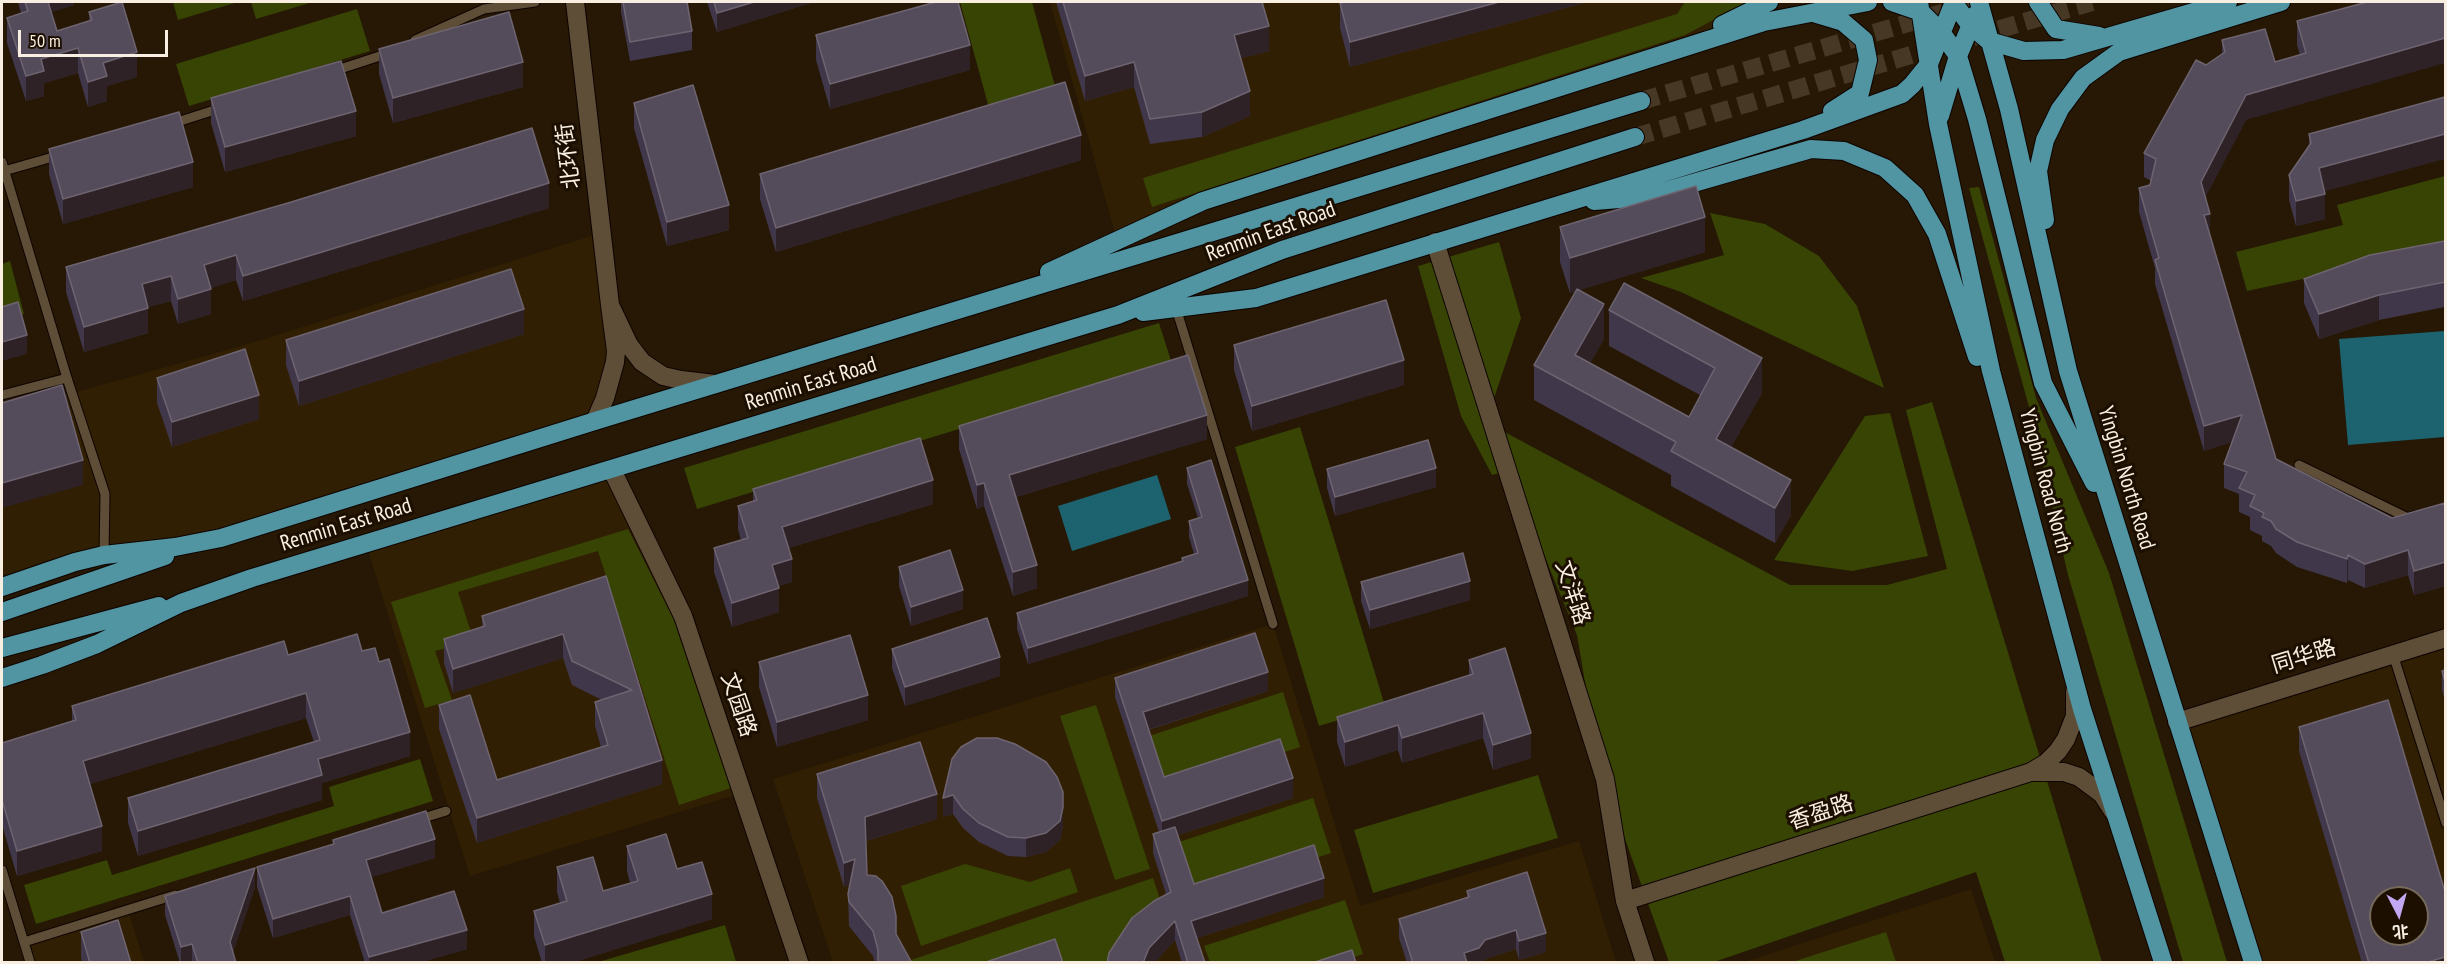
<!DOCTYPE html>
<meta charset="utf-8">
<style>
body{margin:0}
#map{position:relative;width:2447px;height:964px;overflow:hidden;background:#261804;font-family:"PT Sans Narrow","Noto Sans SC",sans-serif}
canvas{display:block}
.frame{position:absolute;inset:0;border:3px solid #f8efe2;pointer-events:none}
.north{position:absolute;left:2369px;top:886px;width:60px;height:60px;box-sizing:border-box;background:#1c0f00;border:2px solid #74695a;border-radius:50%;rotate:174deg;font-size:16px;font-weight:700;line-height:24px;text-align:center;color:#f8efe2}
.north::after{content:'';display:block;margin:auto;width:21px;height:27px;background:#c2a7f2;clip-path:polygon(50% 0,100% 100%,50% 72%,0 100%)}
.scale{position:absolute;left:18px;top:30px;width:150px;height:27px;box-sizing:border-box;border:3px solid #f8efe2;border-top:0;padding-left:8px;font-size:18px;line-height:21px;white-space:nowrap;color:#f8efe2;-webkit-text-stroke:4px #1c0f00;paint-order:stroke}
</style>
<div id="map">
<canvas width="2447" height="964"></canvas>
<div class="frame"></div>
<div class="north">北</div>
<div class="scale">50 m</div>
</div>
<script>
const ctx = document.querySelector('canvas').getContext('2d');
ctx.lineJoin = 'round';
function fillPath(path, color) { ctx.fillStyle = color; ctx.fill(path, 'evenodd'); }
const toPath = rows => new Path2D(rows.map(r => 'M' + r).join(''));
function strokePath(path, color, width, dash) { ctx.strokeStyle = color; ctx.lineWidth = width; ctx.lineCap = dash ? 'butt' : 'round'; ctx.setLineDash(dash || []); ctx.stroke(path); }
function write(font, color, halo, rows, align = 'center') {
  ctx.font = font + ' "PT Sans Narrow","Noto Sans SC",sans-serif'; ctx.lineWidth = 6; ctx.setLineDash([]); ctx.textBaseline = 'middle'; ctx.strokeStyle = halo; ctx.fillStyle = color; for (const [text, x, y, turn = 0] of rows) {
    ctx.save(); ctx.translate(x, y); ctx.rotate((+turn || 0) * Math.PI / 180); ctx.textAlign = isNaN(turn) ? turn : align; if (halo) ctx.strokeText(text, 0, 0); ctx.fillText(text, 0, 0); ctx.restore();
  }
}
const built = toPath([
 [1050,2,1769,2,1647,59,1117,240],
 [601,233,612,365,595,420,221,538,2,586,2,413,255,342],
 [612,471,683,617,742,793,470,876,366,544],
 [1273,624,1360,906,1579,841,1616,962,833,962,773,779],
 [2445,638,2445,962,2253,962,2178,722],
 [2381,898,2417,898,2417,934,2381,934],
 [1971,889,1995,962,1744,962],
 [128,910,144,962,30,962,24,942]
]);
const green = toPath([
 [173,2,238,2,178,20],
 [251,2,313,2,256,19],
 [960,2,1032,2,1056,90,989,108],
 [1685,2,1747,2,1685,35,1152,207,1143,178,1677,14],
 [357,9,370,51,189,106,176,64],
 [2445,176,2445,255,2372,264,2247,291,2236,252,2343,225,2337,205],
 [1979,187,2036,398,2109,573,2227,962,2183,962,2068,575,2032,418,1969,188],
 [1710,213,1765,224,1819,256,1857,306,1884,388,1681,292,1641,278,1724,255],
 [1499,242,1521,318,1486,422,1790,585,1887,585,1947,569,1906,410,1932,402,2102,962,2005,962,1976,872,1714,962,1669,962,1620,825,1582,701,1586,688,1577,635,1509,470,1492,475,1461,416,1418,266],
 [10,261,24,314,2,320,2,264],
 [1159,323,1172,364,697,509,684,468],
 [1890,413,1928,556,1852,571,1774,560,1865,416],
 [1300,427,1385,706,1319,726,1235,447],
 [628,529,675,622,731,788,679,805,598,551,458,592,474,641,435,651,452,700,425,708,391,602],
 [1283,692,1300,747,1166,791,1149,736],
 [1096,705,1150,869,1115,880,1060,716],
 [420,759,433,801,36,924,24,885,107,860,112,875,334,806,329,787],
 [1538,775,1558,838,1373,893,1354,830],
 [1313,798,1331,853,1197,896,1179,842],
 [965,864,1030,882,1070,868,1078,892,921,946,901,886],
 [1153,878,1163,908,1108,962,911,962,911,960],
 [1345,900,1363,954,1339,962,1210,962,1204,946],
 [725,925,736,962,598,962],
 [1886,932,1896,962,1792,962]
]);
const water = toPath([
 [2445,331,2445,437,2348,445,2339,339],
 [1157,475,1171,519,1072,551,1058,506]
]);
const primaryTunnel = toPath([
 [1973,37,2092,2],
 [1641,101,1980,2],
 [1635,137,1941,46]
]);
const lane = toPath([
 [415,40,484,9,535,2],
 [334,71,389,53],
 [171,124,221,108],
 [2,162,67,378,105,494,104,555],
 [4,171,60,155],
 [1176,308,1273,624],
 [2,395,67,378],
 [2299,465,2408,518,2414,516],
 [2393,654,2446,823],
 [417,820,446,811],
 [2,870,30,962],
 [24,942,175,895]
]);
const street = toPath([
 [575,2,610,305],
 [1435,242,1605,779,1625,901,1645,962],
 [595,421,605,398,615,362,616,351,610,305,629,345,642,362,663,376,681,380,715,384],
 [2075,692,2075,716,2066,739,2058,751,2046,763,2031,772,2064,772,2079,777,2102,794,2113,811],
 [2177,722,2446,638],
 [1625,901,2031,772]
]);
const secondary = toPath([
 [612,470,683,616,799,962]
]);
const primary = toPath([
 [1892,2,1921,12,1941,32,1958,56,1977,119,2043,383,2094,483],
 [1919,2,1938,124,1991,371,2082,709,2163,962],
 [1953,2,1970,25,1989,41,2024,51,2063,50,2228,2],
 [1979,2,2009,109,2068,371,2253,962],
 [2038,2,2056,29,2099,36],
 [1813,13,1843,22,1864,40,1868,60,1860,93,1832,111],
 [1722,25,1769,2],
 [1940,116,1958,56,1975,15],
 [1594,201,1645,197,1811,149,1844,151,1885,168,1915,195,1937,234,1977,357],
 [2045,220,2038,171,2045,140,2060,109,2083,78,2119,52,2281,2],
 [1049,272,1203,201,1764,22,1868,2],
 [1143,312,1256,298,1803,130,1902,94,1912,85,1929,64,1954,2],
 [2,587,75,562,104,555,175,547,221,538,595,421,1641,101],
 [2,612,165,556],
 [2,648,159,606],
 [2,678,42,665,97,644,181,603,252,578,1118,315,1282,250,1635,137]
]);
const wall = toPath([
 [18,2,74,2,74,5,51,12,57,31,89,21,89,12,137,77,107,86,107,101,88,107,78,73,44,83,44,96,26,101,7,43,7,18,21,13],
 [621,2,687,2,692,31,692,50,630,61,621,12],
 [707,2,814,2,717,32],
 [1056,2,1262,2,1269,51,1241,58,1250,116,1202,137,1150,144,1134,87,1085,101],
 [1587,2,1350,67,1340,28,1340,3],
 [2367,2,2246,120,2205,197,2210,234,2276,459,2392,518,2445,503,2445,586,2414,595,2408,575,2365,588,2348,580,2347,583,2297,567,2276,553,2271,546,2262,541,2262,536,2250,530,2250,517,2239,512,2239,494,2224,488,2224,464,2232,442,2204,451,2155,284,2155,268,2139,212,2139,188,2150,185,2151,181,2144,177,2144,153,2206,65,2222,55,2222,40,2275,62,2300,55,2297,45,2297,21],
 [816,35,970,70,830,109,816,60],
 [379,49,523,87,393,123,379,74],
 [211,98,356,136,225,172,211,123],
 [634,103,729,230,667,246,634,128],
 [2309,134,2325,191,2325,219,2296,226,2289,200,2289,175,2309,146],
 [49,149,193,187,63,224,49,174],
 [1081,160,776,252,760,199,760,174],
 [549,208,243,301,236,280,211,288,211,314,178,324,171,301,148,307,148,333,84,352,66,292,66,267],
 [1560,227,1705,252,1579,290,1604,339,1590,363,1689,417,1700,395,1609,346,1609,310,1762,393,1731,447,1791,515,1775,543,1671,486,1671,475,1534,400,1534,365,1576,291,1570,293,1560,262],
 [2445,241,2445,307,2379,320,2319,339,2304,303,2304,279],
 [524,334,299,406,286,365,286,340],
 [1234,345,1404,385,1252,431,1234,370],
 [157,378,259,419,172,447,157,403],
 [959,426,1207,439,1016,497,1037,588,1013,596,984,506,977,509,959,449],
 [1187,468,1248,596,1028,664,1017,629,1017,613,1182,561,1182,558,1194,554,1189,537,1189,521,1198,518,1187,484],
 [1327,469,1436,487,1335,516,1327,488],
 [753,489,933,504,789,548,792,582,779,586,779,612,732,627,714,572,714,548,741,540,738,529,738,506,753,501],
 [899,567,963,609,911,626,899,586],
 [606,576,662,784,477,843,439,729,439,705,497,780,601,747,595,726,595,702,602,700,572,685,563,658,453,693,444,663,444,639,482,627,482,616],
 [1361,582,1470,600,1370,629,1361,601],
 [892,649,1000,676,905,706,892,668],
 [362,651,410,756,322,783,322,800,138,856,128,823,128,798,314,742,306,718,90,784,102,851,17,876,2,825,2,743,72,721,72,706,288,655],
 [1469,660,1531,758,1493,770,1483,738,1402,763,1398,750,1345,767,1337,742,1337,717,1469,676],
 [759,662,868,720,777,747,759,687],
 [2445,670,2445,701,2442,690,2442,671],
 [1115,678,1268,691,1148,730,1164,777,1293,798,1178,835,1194,884,1324,897,1197,938,1205,963,1182,963,1175,940,1154,963,1107,963,1166,894,1153,853,1153,834,1159,832,1115,697],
 [2299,727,2445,963,2362,963,2299,751],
 [961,747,1063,826,1060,840,1046,852,1026,857,1008,856,979,842,963,828,953,814,943,817],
 [817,774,937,819,866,841,867,875,896,934,912,963,875,963,873,956,849,926,848,894,850,885,844,887,817,798],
 [333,840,435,858,371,877,382,913,467,949,418,963,365,963,350,915,273,938,257,887,257,867,333,844],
 [627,846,677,869,712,919,571,963,542,963,534,936,534,911,560,903,557,892,557,867,603,891,630,883,627,871],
 [255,887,233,952,236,963,180,963,165,915,165,896],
 [1467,891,1546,952,1519,960,1516,949,1485,959,1482,963,1407,963,1399,938,1399,919,1467,897],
 [81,932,131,963,82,963,81,957]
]);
const shadedWall = toPath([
 [45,2,74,2,74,5,45,14],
 [754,2,814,2,717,32,717,13],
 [1499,2,1587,2,1350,67,1350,42],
 [1269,26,1269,51,1234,60,1234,35],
 [2445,38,2445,63,2246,120,2201,206,2201,182,2246,95],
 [970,45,970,70,830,109,830,84],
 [78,48,78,73,44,83,44,96,26,101,26,76,41,59],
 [137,52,137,77,107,86,107,101,88,107,88,82,103,63],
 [523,62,523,87,393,123,393,98],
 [1134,62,1134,87,1085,101,1085,76],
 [1250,91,1250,116,1202,137,1202,112],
 [356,111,356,136,225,172,225,147],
 [2445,134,2445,159,2319,193,2319,168],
 [1081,135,1081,160,776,252,776,228],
 [193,162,193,187,63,224,63,199],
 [549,183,549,208,243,301,243,276],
 [2325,194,2325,219,2296,226,2296,201],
 [729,205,729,230,667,246,667,222],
 [2210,214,2210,238,2204,215],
 [1705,217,1705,252,1570,293,1570,258],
 [236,255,236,280,204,290,204,265],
 [171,276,171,301,142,309,142,284],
 [211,289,211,314,178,324,178,299],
 [2379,295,2379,320,2319,339,2319,314],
 [1604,304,1604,339,1576,388,1575,355],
 [148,308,148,333,84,352,84,327],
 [524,309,524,334,299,406,299,381],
 [27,335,27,354,2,361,2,342],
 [1762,358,1762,393,1716,474,1716,439],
 [1404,360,1404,385,1252,431,1252,406],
 [259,395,259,419,172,447,172,422],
 [1207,415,1207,439,1009,499,1009,475],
 [2242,415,2242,439,2204,451,2204,426],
 [83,460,83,485,2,508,2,483],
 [1436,468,1436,487,1335,516,1335,497],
 [933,480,933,504,782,550,782,527],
 [1791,480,1791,515,1775,543,1775,508],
 [984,483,984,506,977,509,977,485],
 [2408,550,2408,575,2365,588,2365,564],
 [2348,555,2348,580,2347,583,2347,559],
 [792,559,792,582,772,588,772,565],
 [2445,562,2445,586,2414,595,2414,571],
 [1037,565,1037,588,1013,596,1013,572],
 [1248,580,1248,596,1028,664,1028,648],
 [1470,581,1470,600,1370,629,1370,610],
 [779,588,779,612,732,627,732,603],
 [963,590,963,609,911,626,911,607],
 [563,634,563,658,453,693,453,669],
 [1000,657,1000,676,905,706,905,687],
 [1268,672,1268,691,1143,731,1143,712],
 [306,693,306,718,83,786,83,761],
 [868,695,868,720,777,747,777,722],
 [1483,713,1483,738,1402,763,1402,738],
 [1398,725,1398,750,1345,767,1345,742],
 [410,732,410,756,322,783,322,800,138,856,138,831,318,759],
 [1531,733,1531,758,1493,770,1493,745],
 [662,760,662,784,477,843,477,818],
 [1293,778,1293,798,1162,840,1162,821],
 [937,794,937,819,865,841,865,817],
 [953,795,953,814,943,817,943,798],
 [1063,807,1063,826,1060,840,1046,852,1026,857,1026,838],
 [102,826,102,851,17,876,17,851],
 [435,839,435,858,366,879,366,860],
 [855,859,855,883,844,887,844,863],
 [255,868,255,887,230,961,230,942],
 [1324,878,1324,897,1191,940,1191,921],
 [712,894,712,919,571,963,545,963,545,945],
 [350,896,350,915,273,938,273,919],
 [1175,921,1175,940,1154,963,1143,963,1149,948],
 [467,930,467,949,418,963,369,963,369,957],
 [1516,930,1516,949,1485,959,1482,963,1464,963,1464,953,1485,940],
 [1546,933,1546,952,1519,960,1519,941],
 [192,944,192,963,181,963,181,947],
 [2445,957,2445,963,2425,963]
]);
const building = toPath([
 [25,2,48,2,57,31,92,20,89,12,122,2,137,52,103,63,107,76,88,82,78,48,41,59,44,71,26,76,7,18,28,11,25,2],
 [623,2,687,2,692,31,630,42,623,2],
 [714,2,754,2,717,13,714,2],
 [936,2,958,2,970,45,830,84,816,35,936,2],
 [1063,2,1262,2,1269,26,1234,35,1250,91,1202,112,1150,119,1134,62,1085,76,1063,2],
 [1346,2,1499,2,1350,42,1340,3,1346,2],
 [2367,2,2445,2,2445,38,2246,95,2201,182,2210,214,2204,215,2276,459,2392,518,2445,503,2445,562,2414,571,2408,550,2365,564,2348,555,2347,559,2297,542,2276,529,2271,521,2262,517,2264,513,2250,506,2255,495,2239,488,2247,472,2224,464,2242,415,2204,426,2155,260,2159,258,2139,188,2150,185,2156,159,2144,153,2196,60,2206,65,2225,52,2222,40,2265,29,2275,62,2306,53,2297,21,2367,2],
 [509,12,523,62,393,98,379,49,509,12],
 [341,61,356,111,225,147,211,98,341,61],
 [1065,82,1081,135,776,228,760,174,1065,82],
 [693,85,729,205,667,222,634,103,693,85],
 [2445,97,2445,134,2319,168,2325,194,2296,201,2289,175,2311,143,2309,134,2445,97],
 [179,112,193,162,63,199,49,149,179,112],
 [532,128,549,183,243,276,236,255,204,265,211,289,178,299,171,276,142,284,148,308,84,327,66,267,288,203,532,128],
 [1696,186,1705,217,1570,258,1560,227,1696,186],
 [2445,241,2445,282,2379,295,2319,314,2304,279,2370,255,2445,241],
 [511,269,524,309,299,381,286,340,511,269],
 [1624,283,1762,358,1716,439,1791,480,1775,508,1671,451,1676,442,1534,365,1577,289,1604,304,1575,355,1689,417,1715,368,1609,310,1624,283],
 [1386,300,1404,360,1252,406,1234,345,1386,300],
 [18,302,27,335,2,342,2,307,18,302],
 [245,349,259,395,172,422,157,378,245,349],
 [1188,355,1207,415,1009,475,1037,565,1013,572,984,483,977,485,959,426,1188,355],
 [62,385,83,460,2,483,2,403,62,385],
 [920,438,933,480,782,527,792,559,772,565,779,588,732,603,714,548,748,538,738,506,757,500,753,489,920,438],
 [1428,440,1436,468,1335,497,1327,469,1428,440],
 [1211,460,1248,580,1028,648,1017,613,1183,561,1182,558,1198,553,1189,521,1202,517,1187,468,1211,460],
 [950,550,963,590,911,607,899,567,950,550],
 [1463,553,1470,581,1370,610,1361,582,1463,553],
 [606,576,662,760,477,818,439,705,470,695,497,780,608,745,595,702,632,690,572,661,563,634,453,669,444,639,485,626,482,616,606,576],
 [987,618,1000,657,905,687,892,649,987,618],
 [1255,633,1268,672,1143,712,1164,777,1280,739,1293,778,1162,821,1115,678,1255,633],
 [357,634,362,651,375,648,379,662,389,659,410,732,318,759,322,775,138,831,128,798,320,740,306,693,83,761,102,826,17,851,2,800,2,743,76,720,72,706,284,641,288,655,357,634],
 [850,635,868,695,777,722,759,662,850,635],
 [1505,648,1531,733,1493,745,1483,713,1402,738,1398,725,1345,742,1337,717,1473,674,1469,660,1505,648],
 [2445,670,2445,682,2442,671,2445,670],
 [2388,700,2445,892,2445,957,2425,963,2369,963,2299,727,2388,700],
 [2381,898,2417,898,2417,934,2381,934,2381,898],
 [977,738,997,738,1015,744,1046,762,1057,777,1063,792,1063,807,1060,821,1046,833,1026,838,1008,837,979,823,963,809,953,795,943,798,952,759,961,747,977,738],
 [920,742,937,794,865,817,867,875,876,876,882,881,892,897,896,916,896,934,912,963,878,963,878,950,873,931,849,902,848,894,855,859,844,863,817,774,920,742],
 [426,811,435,839,366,860,382,913,454,891,467,930,369,957,350,896,273,919,257,867,334,844,333,840,426,811],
 [1175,827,1194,884,1314,845,1324,878,1191,921,1205,963,1188,963,1175,921,1149,948,1143,963,1107,963,1109,953,1132,918,1154,901,1171,892,1153,834,1175,827],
 [666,834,677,869,702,862,712,894,545,945,534,911,567,901,557,867,593,857,603,891,638,881,627,846,666,834],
 [255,868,230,942,236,963,198,963,192,944,181,947,165,896,255,868],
 [1527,872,1546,933,1519,941,1516,930,1485,940,1479,948,1464,953,1467,963,1413,963,1399,919,1469,897,1467,891,1527,872],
 [118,920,131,963,90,963,81,932,118,920],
 [1055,939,1063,963,983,963,1055,939],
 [1352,950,1356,963,1312,963,1352,950]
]);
const streetNames = [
 ["北环街",569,156,-97],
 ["Renmin East Road",1271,232,-20],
 ["Renmin East Road",811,384,-17],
 ["Yingbin North Road",2126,478,73],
 ["Yingbin Road North",2045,481,75],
 ["Renmin East Road",346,525,-17],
 ["文洋路",1572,593,72],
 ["同华路",2304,657,-17],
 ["文园路",738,705,71],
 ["香盈路",1821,813,-18]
];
fillPath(built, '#311f03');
fillPath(green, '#374404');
fillPath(water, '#1c636f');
strokePath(primaryTunnel, '#463825', 18, [18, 9]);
strokePath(lane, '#0e0400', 11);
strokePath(street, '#0e0400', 20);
strokePath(secondary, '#0e0400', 20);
strokePath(primary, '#0e0400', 20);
strokePath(lane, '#5e4e38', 9);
strokePath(street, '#5e4e38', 18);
strokePath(secondary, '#5e4e38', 18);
strokePath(primary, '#5194a2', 18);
fillPath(wall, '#41374a');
fillPath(shadedWall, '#2e2227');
fillPath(building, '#544b5b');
strokePath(building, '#6e6470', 1.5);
write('22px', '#f8efe2', '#1c0f00', streetNames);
</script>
